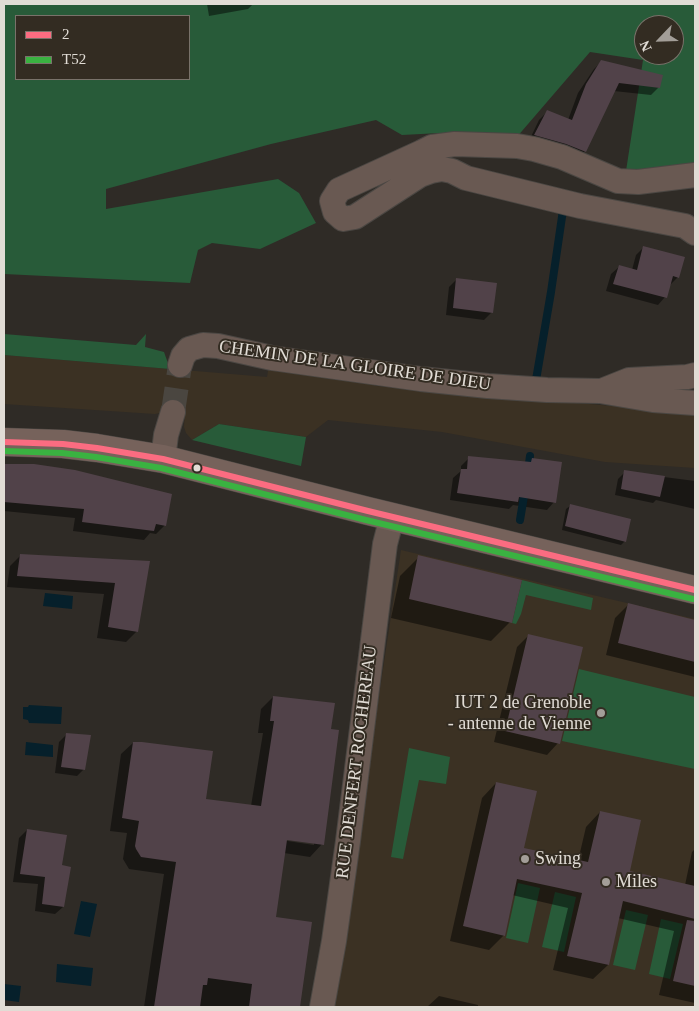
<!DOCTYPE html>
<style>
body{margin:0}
#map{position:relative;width:699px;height:1011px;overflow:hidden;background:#2f2b26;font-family:"Times New Roman",serif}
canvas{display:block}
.frame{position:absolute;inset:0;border:5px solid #e1dcd5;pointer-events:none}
.legend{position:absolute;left:15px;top:15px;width:175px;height:65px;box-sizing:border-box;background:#332c22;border:1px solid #79726a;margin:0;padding:6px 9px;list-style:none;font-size:15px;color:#e1dcd5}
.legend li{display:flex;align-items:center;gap:10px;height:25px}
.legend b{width:25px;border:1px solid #79726a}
.north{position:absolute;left:634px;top:15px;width:50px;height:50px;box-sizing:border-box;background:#332c22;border:1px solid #79726a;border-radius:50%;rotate:246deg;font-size:14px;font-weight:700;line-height:20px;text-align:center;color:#e1dcd5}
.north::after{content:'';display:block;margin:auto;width:18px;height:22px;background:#a39e98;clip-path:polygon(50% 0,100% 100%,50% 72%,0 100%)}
</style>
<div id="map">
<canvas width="699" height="1011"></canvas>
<div class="frame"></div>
<ul class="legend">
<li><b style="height:6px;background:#fb6c81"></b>2</li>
<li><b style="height:6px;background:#3ab241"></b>T52</li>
</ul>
<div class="north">N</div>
</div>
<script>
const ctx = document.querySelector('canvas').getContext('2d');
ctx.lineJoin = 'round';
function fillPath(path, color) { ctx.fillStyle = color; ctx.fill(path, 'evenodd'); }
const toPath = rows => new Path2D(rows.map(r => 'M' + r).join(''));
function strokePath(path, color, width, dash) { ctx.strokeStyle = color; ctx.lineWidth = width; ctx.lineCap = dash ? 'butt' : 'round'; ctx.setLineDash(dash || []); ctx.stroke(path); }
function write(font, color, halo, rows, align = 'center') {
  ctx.font = font + ' "Times New Roman",serif'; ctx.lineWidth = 4; ctx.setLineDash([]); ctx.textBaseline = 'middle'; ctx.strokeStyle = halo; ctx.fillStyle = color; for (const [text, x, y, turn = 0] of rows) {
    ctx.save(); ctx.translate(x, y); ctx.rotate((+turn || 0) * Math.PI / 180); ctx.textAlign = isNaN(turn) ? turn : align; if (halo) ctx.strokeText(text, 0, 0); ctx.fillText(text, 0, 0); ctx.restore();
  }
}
const built = toPath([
 [4,355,267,377,269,365,330,372,377,386,695,413,695,468,605,462,442,432,328,420,306,437,219,424,192,440,186,433,184,427,185,412,165,409,160,413,155,414,4,404],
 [401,550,695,619,695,1007,332,1007]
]);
const green = toPath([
 [4,4,695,4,695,164,626,171,643,60,590,52,516,138,440,133,402,135,376,120,271,144,106,189,106,209,278,179,299,193,316,223,260,249,212,243,198,250,190,283,4,274],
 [16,16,189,16,189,79,16,79],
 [644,25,674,25,674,55,644,55],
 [4,334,136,345,146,334,145,347,164,352,170,369,4,355],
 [219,424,306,437,301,466,192,440],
 [522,580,593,598,591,610,526,595,521,614,516,624,512,623],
 [579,669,695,697,695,769,562,741],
 [409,748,450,757,446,784,419,780,403,859,391,857],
 [518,883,540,888,528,943,506,938],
 [555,892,576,897,564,952,542,947],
 [626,910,648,915,635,970,613,965],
 [661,919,683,924,670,979,649,974]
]);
const water = toPath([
 [45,593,73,596,72,609,43,606],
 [29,705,62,707,61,724,29,723,28,720,23,719,23,707,28,707],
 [26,742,53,745,53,757,25,755],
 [81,901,97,904,90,937,74,934],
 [57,964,93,968,91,986,56,982],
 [4,984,21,986,19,1002,4,1000]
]);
const shadow = toPath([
 [207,4,253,4,248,9,209,16],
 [602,61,659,87,651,95,614,91,585,151,577,159,528,143,539,120,547,112,568,120,578,93,594,69],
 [644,247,678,277,670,285,665,297,658,305,606,291,611,274,619,267,632,270,636,255],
 [457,279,492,312,484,320,446,315,449,287],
 [469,458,528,463,532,460,554,502,547,510,513,505,509,509,450,500,453,478,461,471,461,466],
 [4,466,34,466,165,525,156,534,150,533,144,540,73,531,75,518,4,511],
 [625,472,695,481,695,509,656,500,653,503,615,495,618,479],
 [570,506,625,541,621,545,562,530,566,509],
 [21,555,148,562,137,631,126,642,97,638,104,594,7,587,10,566],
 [419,557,510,622,491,641,391,618,400,576],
 [628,605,695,621,695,677,606,655,615,618],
 [529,635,558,743,547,755,494,742,517,647],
 [273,697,330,730,322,844,310,857,284,853,275,918,311,923,299,1007,144,1007,164,874,129,869,123,859,127,833,110,831,121,754,134,742,211,752,205,800,251,806,263,733,258,733,261,709],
 [281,838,314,842,314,845,281,840],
 [66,735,84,769,77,776,55,773,59,742],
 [496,783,523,849,578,861,586,827,600,812,628,872,685,885,692,852,695,849,695,1003,659,995,674,931,618,918,608,965,593,979,553,970,568,908,512,895,504,935,489,950,450,941,482,798],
 [27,830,60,866,63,907,55,914,35,911,38,884,13,882,19,838],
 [439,996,478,1005,478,1007,427,1007]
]);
const stream = toPath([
 [536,380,551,292,563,210],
 [528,471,530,456],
 [520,520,525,490]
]);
const building = toPath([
 [601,60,663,75,660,88,619,83,586,152,566,144,534,135,547,110,572,120,586,84],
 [643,246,685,257,679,278,673,276,667,298,613,284,619,265,637,270],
 [456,278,497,283,493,313,453,308],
 [468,456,531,462,532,458,562,462,556,503,519,497,518,502,457,493,461,469,467,469],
 [4,464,34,464,75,470,172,494,166,526,156,524,154,531,82,522,84,509,4,502],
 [624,470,665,476,660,497,621,489],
 [570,504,631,519,626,542,565,526],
 [20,554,150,561,138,632,108,627,115,583,17,576],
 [418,555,522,580,512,623,409,599],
 [628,603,695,620,695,662,618,643],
 [528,634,583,647,560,744,505,731],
 [273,696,335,703,331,729,339,730,324,845,287,840,276,917,312,922,300,1007,249,1007,252,984,208,978,207,985,203,985,200,1007,154,1007,176,862,141,857,136,849,135,846,139,821,122,818,133,742,142,742,213,751,206,799,261,806,274,721,270,721],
 [66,733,91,735,85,770,61,767],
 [496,782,537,791,524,848,588,862,600,811,641,820,630,871,695,886,695,919,623,901,609,965,567,956,582,893,517,879,505,936,463,926],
 [27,829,67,835,62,865,71,867,64,907,42,904,45,877,20,874],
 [687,920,695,921,695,986,673,981]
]);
const minorTunnel = toPath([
 [173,412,180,365]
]);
const minor = toPath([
 [695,175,638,182,618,181,562,157,534,149,517,146,455,144,432,147,422,152,339,190,332,201,335,212,343,219,355,217,420,175,431,171,442,169,452,171,466,178,580,206,685,226,695,233],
 [180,365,183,356,189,349,203,345,218,346,272,358,421,379,488,386,547,390,600,391,653,400,695,403],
 [604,390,629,380,687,377,695,375],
 [163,459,166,435,173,412],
 [322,1007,334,941,348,841,385,544,392,517]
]);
const secondary = toPath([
 [4,442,63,444,97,448,163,459,368,511,695,590]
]);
const bus1 = toPath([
 [4,442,63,444,97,448,163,459,368,511,695,590]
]);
const bus2 = toPath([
 [4,451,62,453,96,457,161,468,366,520,693,599]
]);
const markers = [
 [197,468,4.5,"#e1dcd5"],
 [601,713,5,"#a39e98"],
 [525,859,5,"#a39e98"],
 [606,882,5,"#a39e98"]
];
const streetNames = [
 ["CHEMIN DE LA GLOIRE DE DIEU",355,366,8],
 ["RUE DENFERT ROCHEREAU",357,762,-83]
];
const poiNames = [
 ["IUT 2 de Grenoble",591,703,"right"],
 ["- antenne de Vienne",591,724,"right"],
 ["Swing",535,859],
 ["Miles",616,882]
];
fillPath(built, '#3b3123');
fillPath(green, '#285b39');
fillPath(water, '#06202b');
fillPath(shadow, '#0007');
strokePath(stream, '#06202b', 8);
fillPath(building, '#514249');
strokePath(minorTunnel, '#4a4640', 24, [24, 12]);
strokePath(minor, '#4b4743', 26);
strokePath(secondary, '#4b4743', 29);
strokePath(minor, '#695952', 24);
strokePath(secondary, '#76625b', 28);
strokePath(bus1, '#fb6c81', 6);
strokePath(bus2, '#3ab241', 6);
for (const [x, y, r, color] of markers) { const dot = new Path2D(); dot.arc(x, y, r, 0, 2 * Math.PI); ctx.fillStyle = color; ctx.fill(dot); strokePath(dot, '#332c22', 2); }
write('18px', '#e1dcd5', '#332c22', streetNames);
write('18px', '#e1dcd5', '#332c22', poiNames, 'left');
</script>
